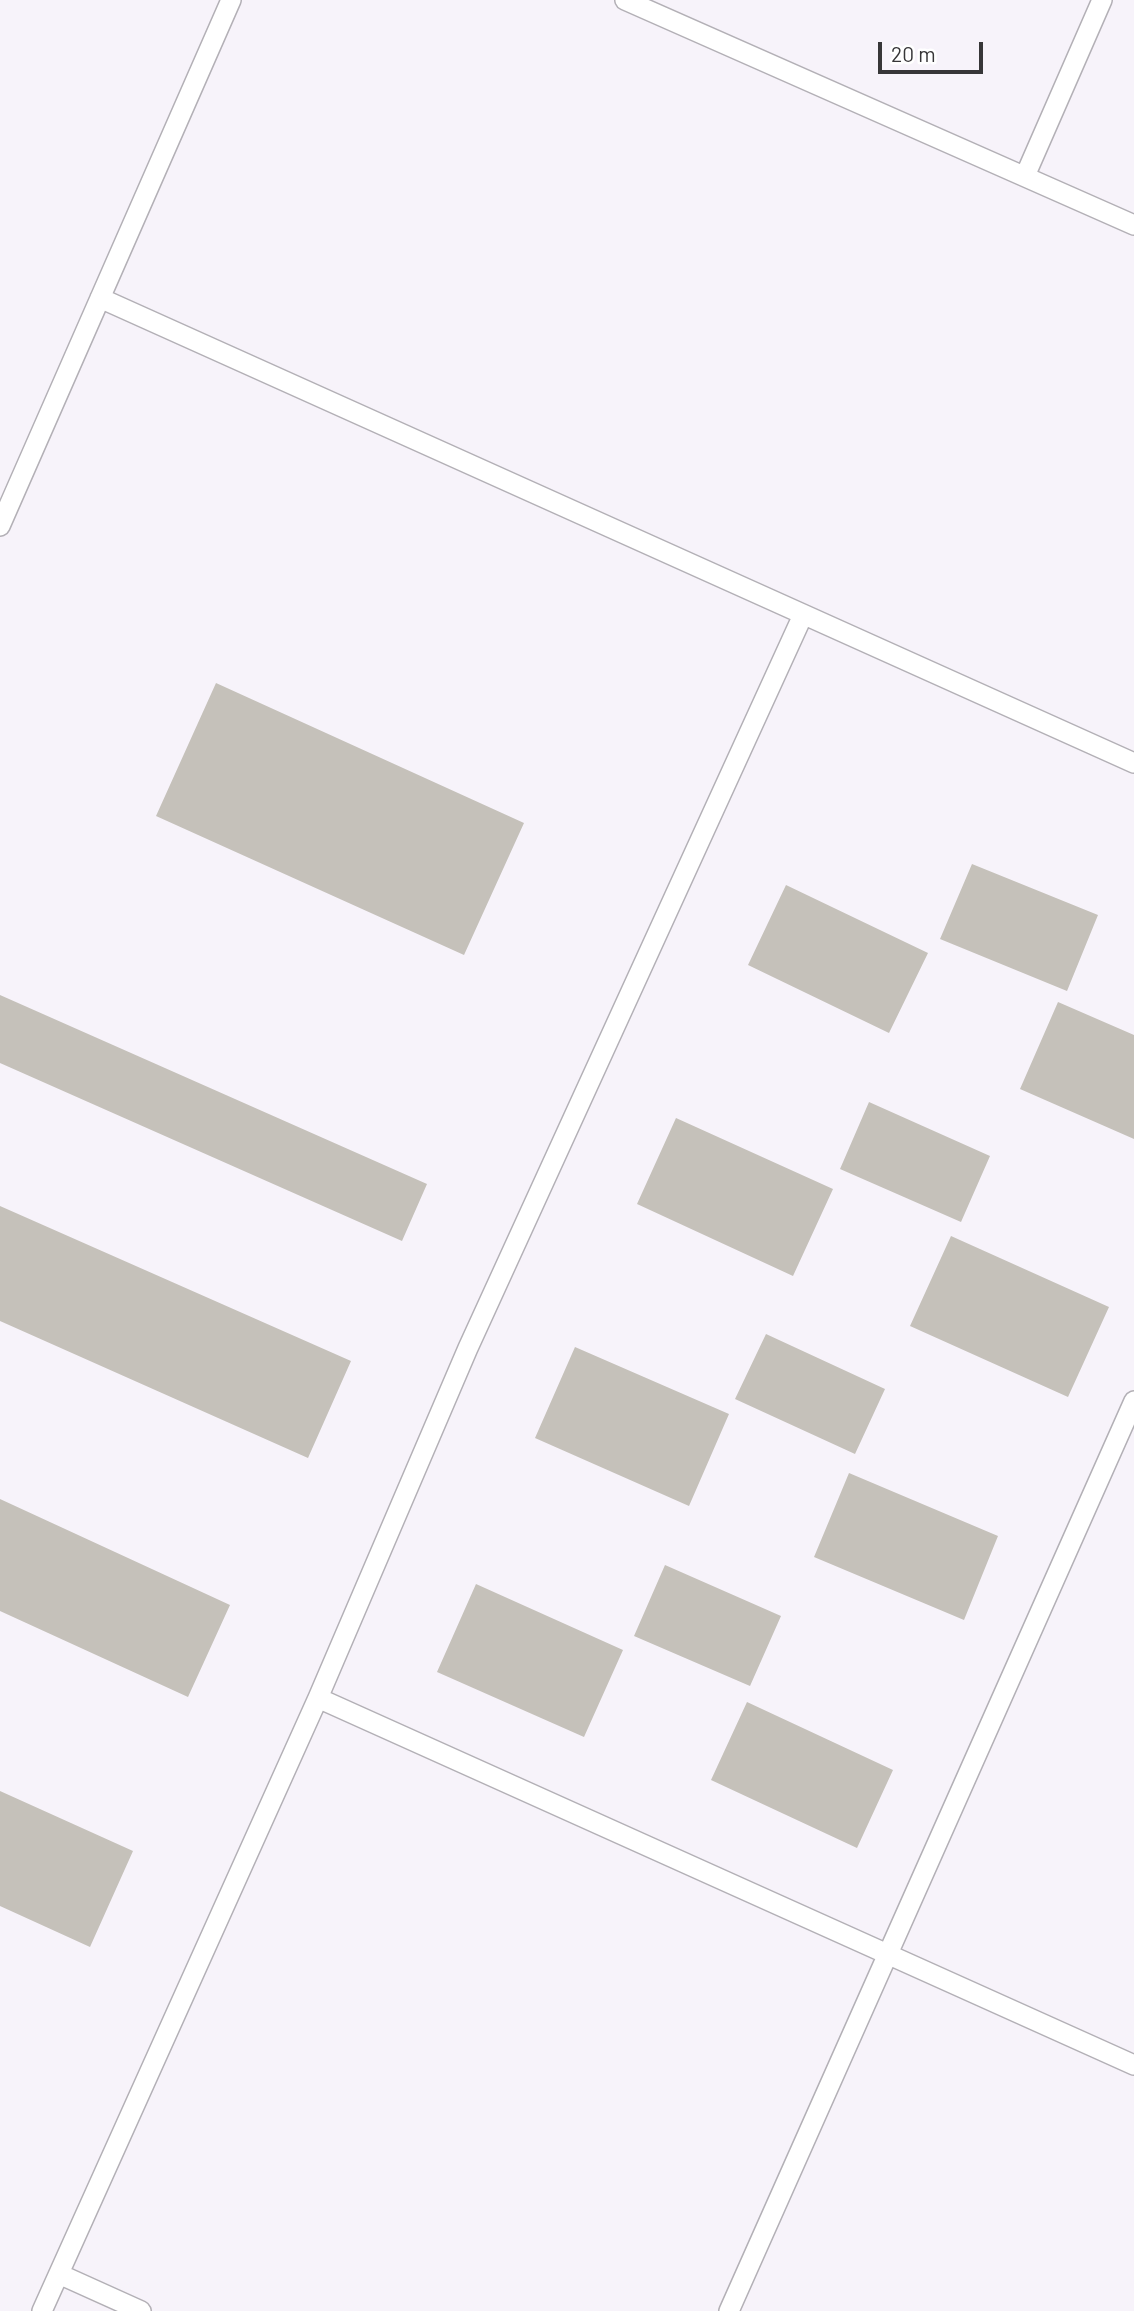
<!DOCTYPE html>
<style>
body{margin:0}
#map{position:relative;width:1134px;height:2311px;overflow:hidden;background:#f7f3fa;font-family:Barlow,sans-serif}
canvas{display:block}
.scale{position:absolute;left:878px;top:42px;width:105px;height:32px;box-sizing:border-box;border:4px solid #373638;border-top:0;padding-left:9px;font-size:21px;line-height:24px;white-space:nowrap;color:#373638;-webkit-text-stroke:5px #fff;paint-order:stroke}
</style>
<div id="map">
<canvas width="1134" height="2311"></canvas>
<div class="scale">20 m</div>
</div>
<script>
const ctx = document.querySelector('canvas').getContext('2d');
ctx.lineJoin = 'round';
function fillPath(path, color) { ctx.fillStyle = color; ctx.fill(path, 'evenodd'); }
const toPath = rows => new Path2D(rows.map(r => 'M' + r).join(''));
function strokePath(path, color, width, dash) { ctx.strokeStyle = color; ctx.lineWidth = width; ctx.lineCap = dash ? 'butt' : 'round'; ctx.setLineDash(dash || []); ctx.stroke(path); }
const building = toPath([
 [216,683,524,823,464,955,156,816],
 [972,864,1098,915,1067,991,940,939],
 [786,885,928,953,889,1033,748,965],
 [0,995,427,1184,402,1241,0,1063],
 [1058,1002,1134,1035,1134,1139,1020,1089],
 [869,1102,990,1156,961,1222,840,1169],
 [676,1118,833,1189,793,1276,637,1204],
 [0,1206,351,1361,308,1458,0,1321],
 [951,1236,1109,1307,1068,1397,910,1326],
 [766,1334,885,1389,855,1454,735,1399],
 [575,1347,729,1414,689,1506,535,1438],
 [849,1473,998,1536,964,1620,814,1557],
 [0,1499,230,1605,188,1697,0,1611],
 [665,1565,781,1616,750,1686,634,1636],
 [476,1584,623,1650,584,1737,437,1672],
 [747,1702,893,1770,857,1848,711,1780],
 [0,1791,133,1851,90,1947,0,1906]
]);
const service = toPath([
 [625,0,1134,225],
 [1025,176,1102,0],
 [100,298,1134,763],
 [0,526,231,0],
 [318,1698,1134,2065],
 [59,2274,141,2311],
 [42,2311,318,1698,468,1348,803,615],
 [729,2311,1134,1401]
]);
fillPath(building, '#c5c1ba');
strokePath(service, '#b3b0b6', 22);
strokePath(service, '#fff', 19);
</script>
